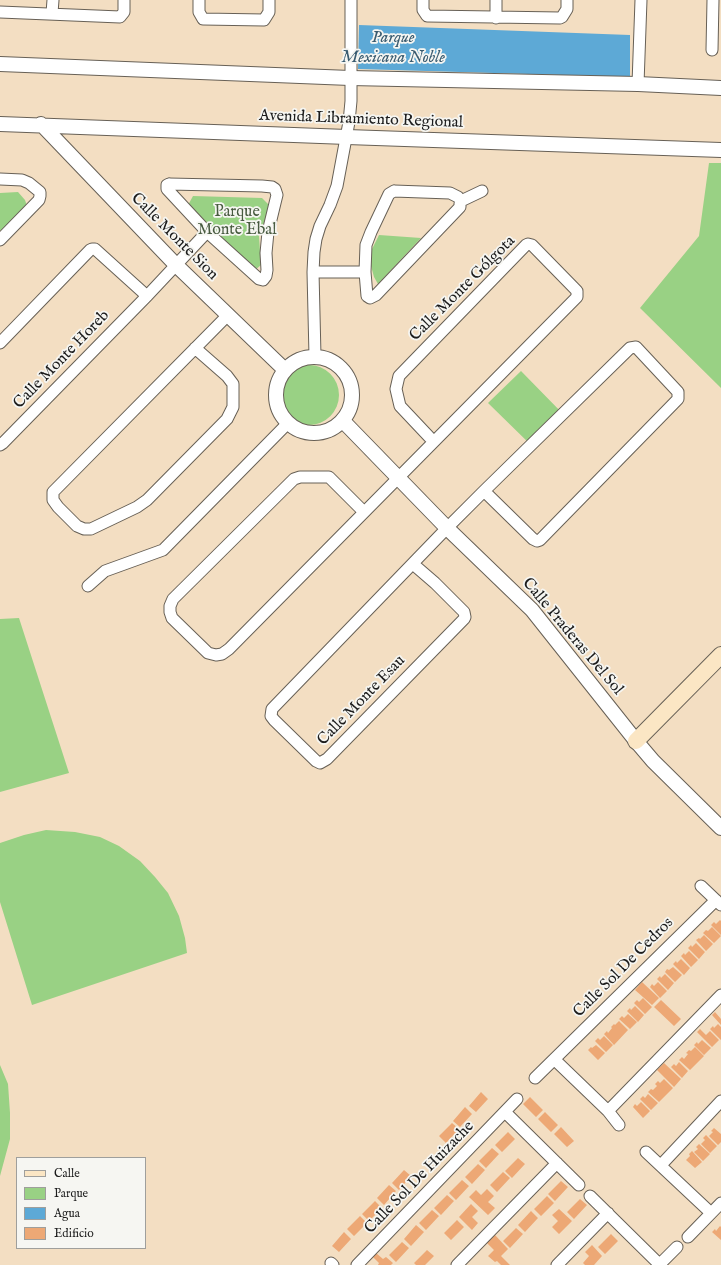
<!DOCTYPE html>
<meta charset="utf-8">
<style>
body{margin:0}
#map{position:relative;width:721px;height:1265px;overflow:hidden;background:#f3dec2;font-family:"IM FELL English",serif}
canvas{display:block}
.legend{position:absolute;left:16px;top:1157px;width:130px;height:92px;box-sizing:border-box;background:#f6f6f2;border:1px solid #9f9f9c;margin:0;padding:5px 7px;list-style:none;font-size:12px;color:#1c1c1c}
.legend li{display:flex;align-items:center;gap:8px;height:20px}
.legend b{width:20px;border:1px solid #9f9f9c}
</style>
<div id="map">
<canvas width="721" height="1265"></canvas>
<ul class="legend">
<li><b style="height:5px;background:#fbe6c4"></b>Calle</li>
<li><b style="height:11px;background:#99d184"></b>Parque</li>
<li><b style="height:11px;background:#5da9d6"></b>Agua</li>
<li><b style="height:11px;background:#eda875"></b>Edificio</li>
</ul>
</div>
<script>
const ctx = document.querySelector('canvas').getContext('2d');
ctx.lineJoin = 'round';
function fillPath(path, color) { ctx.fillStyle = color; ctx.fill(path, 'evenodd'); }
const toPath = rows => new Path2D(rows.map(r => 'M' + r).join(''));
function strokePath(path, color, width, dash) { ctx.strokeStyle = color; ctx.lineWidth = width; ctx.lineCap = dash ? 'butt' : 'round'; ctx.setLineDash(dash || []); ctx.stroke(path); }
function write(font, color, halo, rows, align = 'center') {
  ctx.font = font + ' "IM FELL English",serif'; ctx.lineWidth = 3.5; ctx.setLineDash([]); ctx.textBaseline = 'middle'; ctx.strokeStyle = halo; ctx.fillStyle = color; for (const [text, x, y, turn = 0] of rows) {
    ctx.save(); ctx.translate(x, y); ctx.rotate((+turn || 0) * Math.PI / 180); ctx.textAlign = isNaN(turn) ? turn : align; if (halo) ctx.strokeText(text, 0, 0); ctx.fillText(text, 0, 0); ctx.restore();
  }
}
const green = toPath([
 [709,163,721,163,721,388,640,308,699,236],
 [18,192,25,200,27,206,3,232,0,230,0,193],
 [193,196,262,198,270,206,259,236,261,265,254,271,187,207],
 [379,235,421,238,378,284,374,277,371,266,372,249],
 '279 395a30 30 0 1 1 60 0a30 30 0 1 1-60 0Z',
 [521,371,566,417,534,448,488,403],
 [19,618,69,773,0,792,0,619],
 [46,830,75,832,100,837,119,846,140,861,155,877,168,893,179,916,185,938,187,953,32,1005,0,902,0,843,24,835],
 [0,1065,8,1084,10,1113,10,1139,0,1176]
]);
const water = toPath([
 [359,25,630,35,630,77,358,69]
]);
const building = toPath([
 [720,920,721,921,721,935,711,925,714,922,716,924],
 [712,927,721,936,714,943,703,933,706,930,708,931],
 [704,935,713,944,706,951,696,940,699,938,700,939],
 [696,943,705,952,699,959,688,948,691,945,692,947],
 [689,951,698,960,691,967,681,956,684,953,685,955],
 [681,959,690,968,684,975,673,964,676,961,677,963],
 [673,967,682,975,675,982,665,972,667,969,669,970],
 [665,974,674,983,668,990,657,979,660,976,661,978],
 [642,982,659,998,652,1005,635,990],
 [658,982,667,991,660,998,650,987,652,984,654,986],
 [643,998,652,1007,645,1014,634,1003,637,1000,639,1002],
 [661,1000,681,1019,674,1026,654,1007],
 [635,1006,644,1015,638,1022,627,1011,630,1008,631,1010],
 [715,1012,721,1019,721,1025,712,1015],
 [628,1014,637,1022,630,1029,619,1019,622,1016,624,1018],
 [619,1021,628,1030,614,1045,604,1034,607,1031,608,1033,612,1028,611,1027,614,1024,615,1025],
 [718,1024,721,1027,721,1040,710,1029,713,1026,714,1028],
 [700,1029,706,1035,710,1031,719,1040,712,1047,697,1032],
 [604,1036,613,1045,606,1052,595,1041,598,1038,600,1040],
 [702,1040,711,1048,704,1055,694,1045,697,1042,698,1044],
 [596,1045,605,1053,598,1060,588,1050,591,1047,592,1048],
 [695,1047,704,1056,690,1070,679,1060,682,1057,684,1059,688,1054,686,1053,689,1050,691,1051],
 [679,1062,688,1071,682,1078,671,1067,674,1064,676,1066],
 [664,1063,681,1079,674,1087,657,1070],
 [664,1079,673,1088,659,1102,648,1092,651,1089,653,1090,657,1086,655,1084,658,1081,660,1083],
 [481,1092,488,1099,476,1112,469,1106],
 [648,1094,658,1103,651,1110,640,1099,643,1096,645,1098],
 [530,1097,543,1110,536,1117,523,1104],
 [641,1102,650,1111,643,1118,633,1107,635,1104,637,1106],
 [465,1107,472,1114,460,1127,453,1121],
 [545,1112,558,1125,551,1132,538,1119],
 [452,1123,459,1129,446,1143,439,1136],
 [561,1127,574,1141,567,1147,554,1134],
 [714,1128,721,1134,721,1142,718,1145,709,1136,713,1132,711,1131],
 [508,1132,515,1139,502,1152,495,1145],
 [706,1135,717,1146,710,1153,701,1144,705,1140,703,1138],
 [699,1144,710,1154,703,1161,694,1152,698,1149,696,1147],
 [492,1148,499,1154,486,1168,479,1161],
 [692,1151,702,1162,695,1168,686,1160,690,1156,689,1154],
 [518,1158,525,1164,512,1178,505,1171],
 [478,1164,485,1170,472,1184,465,1177],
 [404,1170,411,1176,399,1190,392,1183],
 [503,1172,510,1178,497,1192,490,1185],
 [462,1180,469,1186,456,1200,449,1193],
 [561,1181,568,1187,555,1201,548,1194],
 [389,1185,396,1191,384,1205,377,1198],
 [487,1189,494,1196,488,1202,495,1208,488,1215,469,1197,476,1190,481,1195],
 [447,1195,454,1201,441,1215,434,1208],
 [547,1196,554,1203,541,1216,534,1209],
 [580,1199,587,1205,574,1219,567,1212],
 [375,1201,382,1208,369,1221,362,1214],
 [471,1204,478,1211,472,1217,478,1223,472,1230,459,1217],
 [559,1209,572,1221,559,1234,552,1227,558,1221,552,1215],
 [432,1210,439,1216,426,1230,419,1223],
 [531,1211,538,1218,525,1232,518,1225],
 [360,1216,367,1223,354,1236,347,1229],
 [457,1220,464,1227,451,1240,444,1233],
 [416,1225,424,1232,411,1246,404,1239],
 [720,1226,721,1227,721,1240,712,1232,715,1229,716,1231],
 [516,1228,523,1234,510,1248,503,1241],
 [344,1232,351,1239,339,1252,332,1246],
 [611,1234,618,1241,605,1254,598,1247],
 [495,1235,508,1249,501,1256,510,1265,501,1265,497,1261,495,1262,488,1256,494,1250,487,1243],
 [402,1242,409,1248,396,1262,389,1255],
 [592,1245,602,1256,594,1265,585,1265,583,1263,589,1256,585,1252],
 [427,1250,434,1256,425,1265,416,1265,414,1263],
 [376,1253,383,1259,386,1257,393,1263,391,1265,378,1265,379,1263,373,1257]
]);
const minor = toPath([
 [199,0,199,12,203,19,264,20,269,12,269,0],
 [423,0,423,10,427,16,560,18,562,17,567,9,567,0],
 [0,12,120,17,124,12,124,0],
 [52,13,53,0],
 [496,18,496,0],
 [712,50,713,0],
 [638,84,641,0],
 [0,179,22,180,29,183,40,192,40,196,39,200,0,240],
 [169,184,262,186,272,187,275,189,277,195,276,199,268,232,266,253,267,270,266,276,263,280,259,279,207,232,167,189,167,185,169,184],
 [394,191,450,193,458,197,461,201,460,204,460,207,376,295,370,298,367,296,365,272,366,245,371,232,389,194,394,191],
 [461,201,482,191],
 [313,272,365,272],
 [0,343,90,250,92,249,95,249,147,296],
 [195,348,227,376,233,384,233,407,227,419,147,500,137,507,91,529,84,529,77,526,58,507,53,500,53,492,57,488,228,315],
 [315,356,313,272,314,252,316,239,320,226,330,205,337,186,349,122,351,101,351,0],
 [0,445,3,443,147,296,207,232],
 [364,512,329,477,300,477,294,479,173,599,170,606,170,612,172,618,208,653,216,655,222,654,229,649,577,297,577,291,532,245,528,244,526,245,399,376,396,389,400,406,433,441],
 [413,564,435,583,464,612,465,617,464,619,327,759,320,763,316,761,274,720,271,716,272,709,447,528,484,491,630,348,636,347,678,392,678,399,540,540,537,541,533,539,484,491],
 [88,586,105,571,163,550,288,423],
 [701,886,721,905],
 [555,1060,608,1111,619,1125],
 [535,1078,716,900],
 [608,1111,721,995],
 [505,1112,579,1185],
 [646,1152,711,1213],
 [661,1165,721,1101],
 [590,1196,659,1264],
 [688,1237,721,1203],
 [331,1263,333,1265],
 [357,1265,517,1099],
 [457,1265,557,1163],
 [557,1265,608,1213],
 [659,1265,677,1247]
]);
const tertiary = toPath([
 [0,64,350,78,638,84,721,88],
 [0,124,347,137,721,150],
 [41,124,176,265,285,370],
 '276 395a38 38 0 1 1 76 0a38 38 0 1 1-76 0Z',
 [343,421,447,528,532,610,636,741,653,761,721,828]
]);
const secondary = toPath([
 [636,741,721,655]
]);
const streetNames = [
 ["Avenida Libramiento Regional",361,120,2],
 ["Calle Monte Sion",174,237,45],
 ["Calle Monte Gólgota",463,289,-45],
 ["Calle Monte Horeb",62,360,-46],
 ["Calle Praderas Del Sol",572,637,50],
 ["Calle Monte Esau",362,701,-46],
 ["Calle Sol De Cedros",624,968,-45],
 ["Calle Sol De Huizache",420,1178,-46]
];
const parkNames = [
 ["Parque",237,213],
 ["Monte Ebal",237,231]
];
const waterNames = [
 ["Parque",393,39],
 ["Mexicana Noble",393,59]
];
fillPath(green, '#99d184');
fillPath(water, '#5da9d6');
fillPath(building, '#eda875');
strokePath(minor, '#676056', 13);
strokePath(tertiary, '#676056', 16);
strokePath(secondary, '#676056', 18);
strokePath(minor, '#fff', 11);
strokePath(tertiary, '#fff', 14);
strokePath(secondary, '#fbe6c4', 16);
write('16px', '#1c1c1c', '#f6f6f2', streetNames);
write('16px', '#485b40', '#f6f6f2', parkNames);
write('italic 17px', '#395b70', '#f6f6f2', waterNames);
</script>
